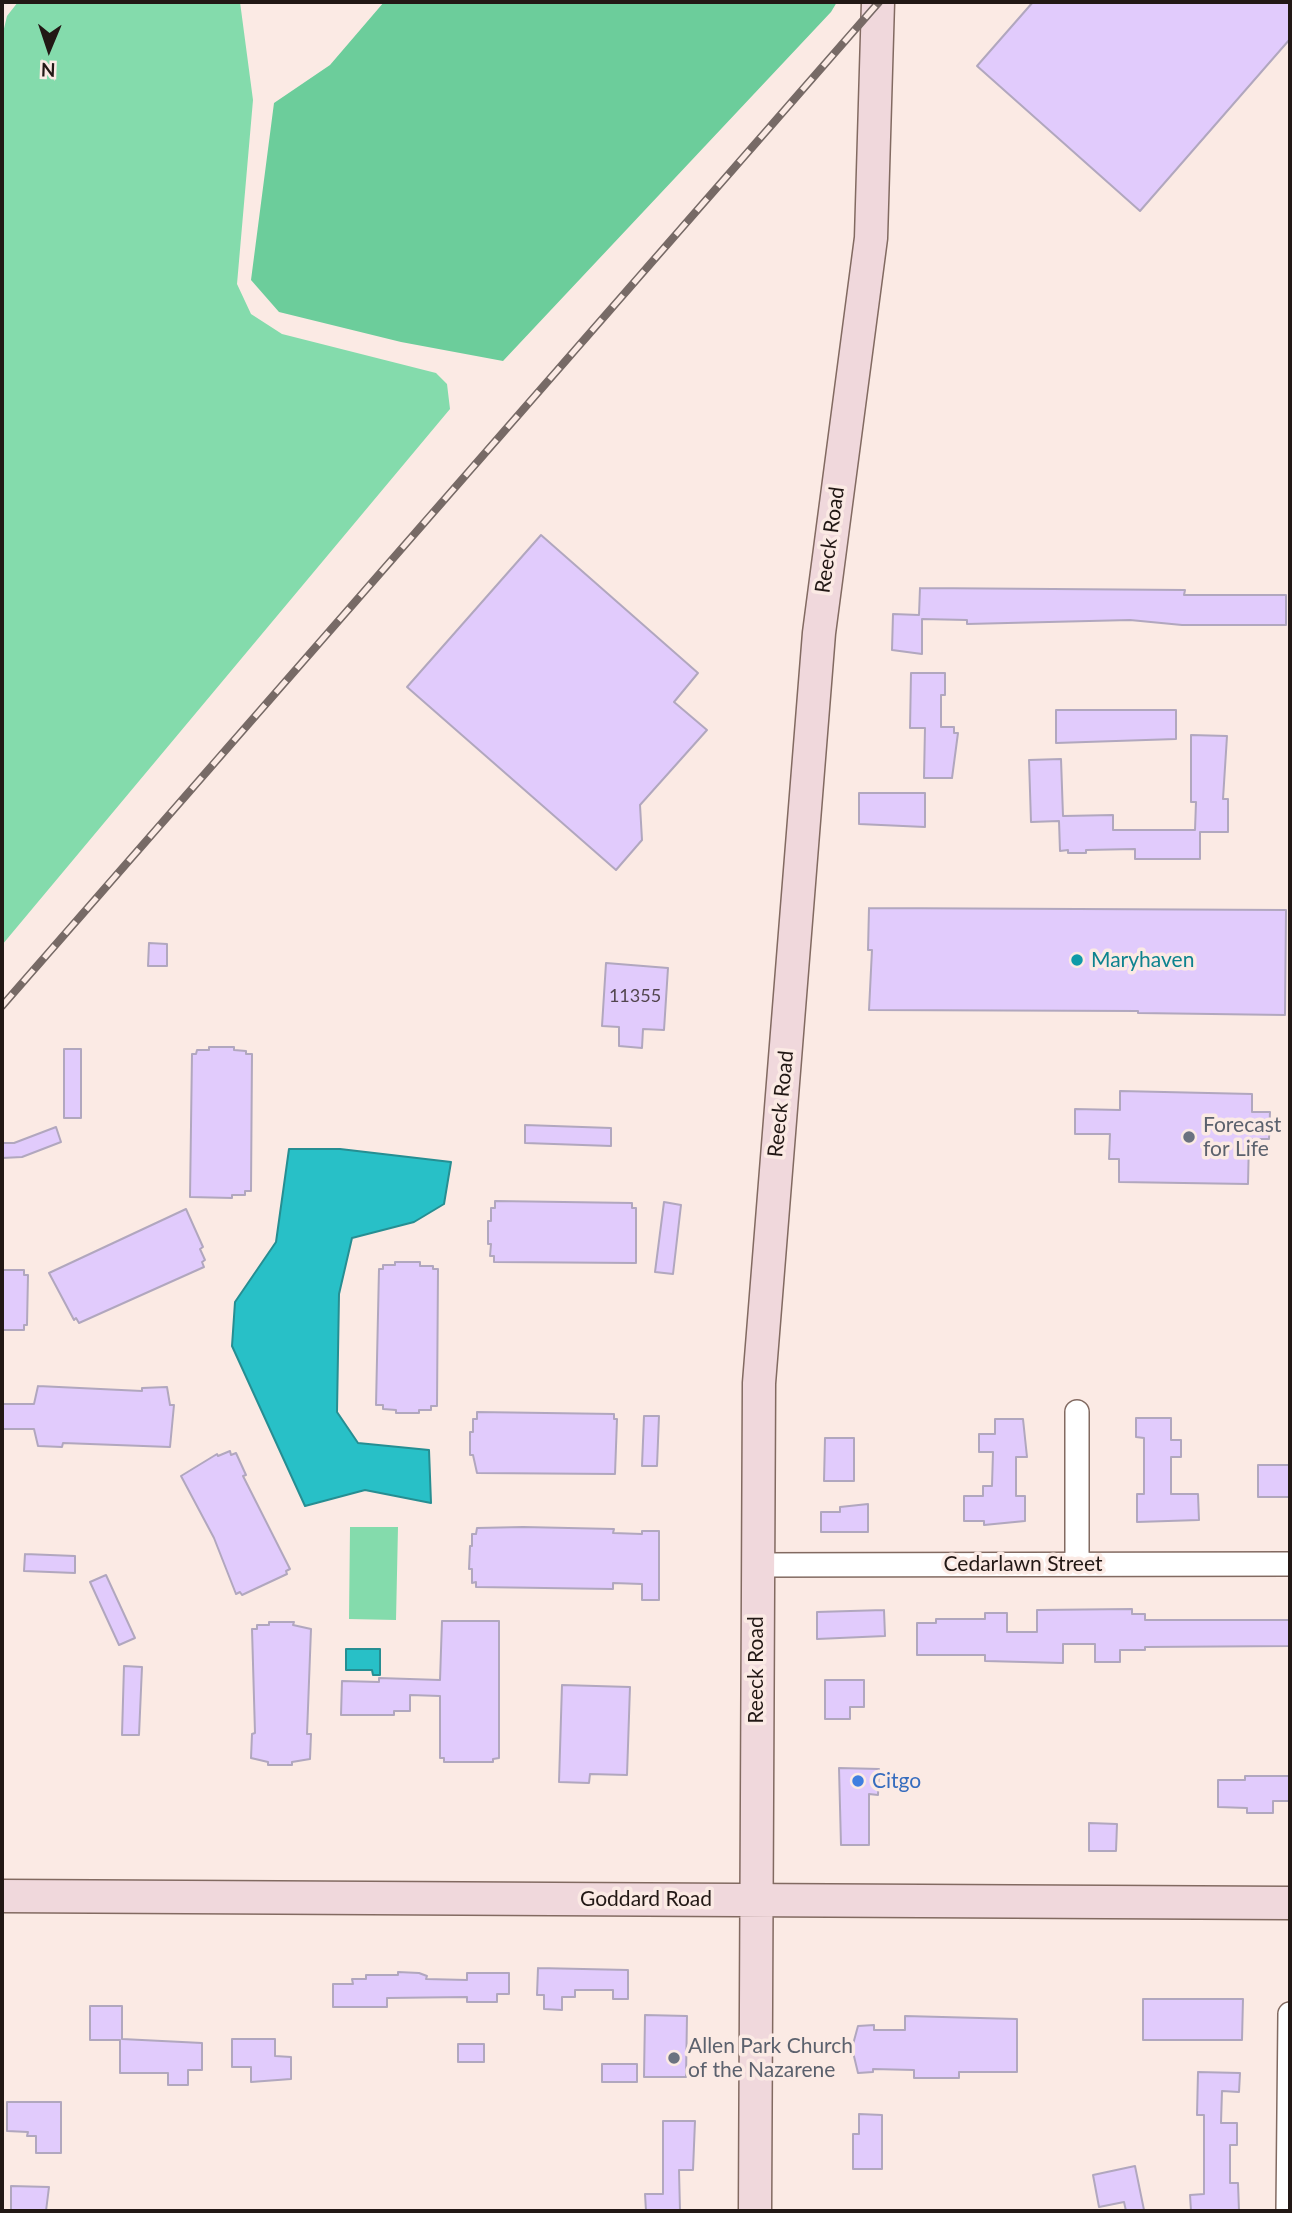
<!DOCTYPE html>
<style>
body{margin:0}
#map{position:relative;width:1292px;height:2213px;overflow:hidden;background:#fbeae4;font-family:Lato,sans-serif}
canvas{display:block}
.frame{position:absolute;inset:0;border:4px solid #221815;pointer-events:none}
.north{position:absolute;left:14px;top:14px;width:70px;height:70px;-webkit-text-stroke:5px #fbeae4;paint-order:stroke;rotate:182deg;font-size:19px;font-weight:700;line-height:28px;text-align:center;color:#221815}
.north::after{content:'';display:block;margin:auto;width:24px;height:32px;background:#221815;clip-path:polygon(50% 0,100% 100%,50% 72%,0 100%)}
</style>
<div id="map">
<canvas width="1292" height="2213"></canvas>
<div class="frame"></div>
<div class="north">N</div>
</div>
<script>
const ctx = document.querySelector('canvas').getContext('2d');
ctx.lineJoin = 'round';
function fillPath(path, color) { ctx.fillStyle = color; ctx.fill(path, 'evenodd'); }
const toPath = rows => new Path2D(rows.map(r => 'M' + r).join(''));
function strokePath(path, color, width, dash) { ctx.strokeStyle = color; ctx.lineWidth = width; ctx.lineCap = dash ? 'butt' : 'round'; ctx.setLineDash(dash || []); ctx.stroke(path); }
function write(font, color, halo, rows, align = 'center') {
  ctx.font = font + ' Lato,sans-serif'; ctx.lineWidth = 7; ctx.setLineDash([]); ctx.textBaseline = 'middle'; ctx.strokeStyle = halo; ctx.fillStyle = color; for (const [text, x, y, turn = 0] of rows) {
    ctx.save(); ctx.translate(x, y); ctx.rotate((+turn || 0) * Math.PI / 180); ctx.textAlign = isNaN(turn) ? turn : align; if (halo) ctx.strokeText(text, 0, 0); ctx.fillText(text, 0, 0); ctx.restore();
  }
}
const green = toPath([
 [18,2,240,2,253,100,237,284,251,314,282,334,436,373,447,384,450,409,2,945,2,37,7,16],
 [350,1527,398,1527,396,1620,349,1619]
]);
const forest = toPath([
 [384,2,837,2,831,12,503,361,401,342,279,312,251,280,274,103,330,65]
]);
const water = toPath([
 [289,1149,340,1149,451,1162,444,1204,414,1222,352,1238,339,1294,337,1412,358,1443,429,1450,431,1503,365,1490,305,1506,232,1346,235,1302,276,1242,289,1149],
 [346,1649,380,1649,380,1675,373,1675,372,1670,346,1670,346,1649]
]);
const building = toPath([
 [1033,2,1290,2,1290,39,1140,211,977,66,1033,2],
 [541,535,698,673,674,702,707,730,640,805,642,840,616,870,407,687,541,535],
 [920,588,1185,590,1184,595,1286,595,1286,625,1182,625,1130,620,967,624,967,620,922,619,922,654,892,650,893,614,919,615,920,588],
 [911,673,945,673,945,695,941,695,941,727,954,727,954,733,958,733,952,778,924,778,925,728,910,728,911,673],
 [1056,710,1176,710,1176,739,1056,743,1056,710],
 [1191,735,1227,736,1223,799,1228,799,1228,832,1200,832,1200,859,1135,859,1135,849,1086,850,1086,853,1068,853,1068,850,1060,851,1059,821,1031,822,1029,760,1061,759,1063,816,1113,815,1113,830,1195,830,1196,802,1191,802,1191,735],
 [859,793,925,793,925,827,859,824,859,793],
 [869,908,1286,910,1285,1015,1138,1013,1138,1011,869,1010,872,950,868,950,869,908],
 [149,943,167,944,167,966,148,966,149,943],
 [606,963,668,968,664,1030,643,1029,642,1048,619,1046,619,1027,602,1026,606,963],
 [209,1047,234,1047,234,1050,246,1051,246,1054,252,1054,251,1191,245,1191,245,1195,232,1195,232,1198,190,1197,192,1054,196,1054,197,1050,209,1050,209,1047],
 [64,1049,81,1049,81,1118,64,1118,64,1049],
 [1120,1091,1252,1094,1252,1112,1270,1112,1269,1139,1249,1139,1248,1184,1119,1182,1119,1159,1109,1159,1110,1134,1075,1134,1075,1109,1120,1110,1120,1091],
 [525,1125,611,1128,611,1146,525,1143,525,1125],
 [56,1127,61,1142,22,1157,2,1158,2,1143,14,1143,56,1127],
 [495,1201,632,1203,632,1208,636,1208,636,1263,494,1262,494,1256,490,1256,491,1244,488,1244,488,1221,491,1221,491,1208,495,1208,495,1201],
 [664,1202,681,1205,673,1274,655,1272,664,1202],
 [186,1209,203,1247,200,1249,205,1260,202,1262,204,1267,79,1323,76,1318,74,1320,49,1273,186,1209],
 [395,1262,420,1262,420,1266,433,1266,433,1269,438,1269,437,1406,431,1406,431,1410,419,1410,419,1413,396,1413,396,1410,383,1409,383,1405,376,1405,379,1269,383,1269,383,1265,395,1265,395,1262],
 [2,1270,24,1270,24,1275,28,1275,27,1325,24,1325,24,1330,2,1330,2,1270],
 [38,1386,142,1391,142,1388,167,1387,170,1405,174,1405,170,1447,63,1443,62,1447,38,1446,34,1429,2,1429,2,1404,34,1404,38,1386],
 [477,1412,614,1414,614,1419,617,1419,615,1474,477,1473,473,1455,470,1455,470,1432,473,1432,473,1419,477,1419,477,1412],
 [644,1416,659,1416,657,1466,642,1466,644,1416],
 [1136,1418,1171,1418,1171,1440,1181,1440,1181,1457,1171,1457,1171,1494,1198,1494,1199,1520,1137,1522,1137,1494,1144,1494,1144,1438,1136,1437,1136,1418],
 [995,1419,1023,1419,1027,1457,1016,1457,1016,1496,1025,1496,1025,1521,984,1525,984,1521,964,1521,964,1496,983,1496,983,1486,992,1486,993,1452,979,1452,979,1434,995,1434,995,1419],
 [825,1438,854,1438,854,1481,824,1481,825,1438],
 [230,1451,231,1455,236,1453,246,1475,243,1476,290,1569,286,1571,287,1574,242,1595,240,1592,236,1594,214,1538,181,1476,217,1454,218,1456,230,1451],
 [1258,1465,1290,1465,1290,1497,1258,1497,1258,1465],
 [868,1504,868,1532,821,1532,821,1512,840,1512,840,1507,868,1504],
 [523,1527,614,1529,613,1533,642,1534,642,1531,659,1531,659,1600,642,1600,642,1584,613,1583,613,1589,476,1587,476,1582,472,1583,472,1569,469,1569,470,1546,472,1546,472,1534,476,1534,477,1528,523,1527],
 [25,1554,75,1556,75,1573,24,1571,25,1554],
 [106,1575,135,1638,119,1645,90,1582,106,1575],
 [1132,1609,1132,1614,1145,1614,1145,1620,1290,1620,1290,1646,1145,1647,1145,1650,1120,1650,1120,1662,1095,1662,1095,1644,1063,1644,1063,1663,985,1661,985,1655,917,1655,917,1623,936,1623,936,1619,985,1619,985,1613,1007,1613,1007,1632,1037,1632,1037,1610,1132,1609],
 [884,1610,885,1636,817,1639,817,1612,884,1610],
 [442,1621,499,1621,499,1758,493,1759,493,1762,444,1762,444,1758,440,1758,440,1696,410,1695,410,1711,394,1711,394,1715,341,1715,342,1681,379,1682,379,1678,440,1680,442,1621],
 [269,1622,294,1622,293,1625,311,1629,307,1734,311,1734,310,1759,292,1762,292,1765,268,1765,268,1762,251,1758,252,1734,255,1733,252,1629,257,1629,257,1625,269,1625,269,1622],
 [124,1666,142,1667,139,1735,122,1735,124,1666],
 [825,1680,864,1680,864,1707,850,1707,850,1719,825,1719,825,1680],
 [562,1685,630,1687,627,1775,590,1774,589,1783,559,1782,562,1685],
 [839,1768,879,1769,878,1795,869,1794,869,1845,841,1845,839,1768],
 [1245,1776,1290,1776,1290,1801,1273,1801,1273,1813,1247,1813,1247,1808,1218,1807,1218,1780,1245,1780,1245,1776],
 [1089,1823,1117,1824,1116,1851,1089,1851,1089,1823],
 [538,1968,628,1970,628,1999,613,1999,613,1990,575,1990,575,1997,562,1997,562,2010,544,2009,544,1995,537,1995,538,1968],
 [398,1972,419,1973,427,1976,426,1979,467,1980,467,1973,509,1973,509,1994,497,1994,497,2002,467,2002,467,1997,387,1998,387,2007,333,2007,333,1984,353,1984,352,1979,366,1979,366,1975,398,1975,398,1972],
 [1143,1999,1243,1999,1242,2040,1143,2040,1143,1999],
 [90,2006,122,2006,122,2039,202,2043,202,2070,188,2070,188,2085,168,2085,168,2073,120,2073,120,2040,90,2040,90,2006],
 [645,2015,687,2016,686,2077,644,2077,645,2015],
 [905,2016,1017,2019,1017,2072,959,2072,959,2078,914,2078,914,2070,873,2069,873,2072,858,2073,852,2048,858,2026,874,2025,874,2030,905,2030,905,2016],
 [232,2039,275,2039,275,2056,291,2057,291,2079,251,2082,251,2067,232,2067,232,2039],
 [458,2044,484,2044,484,2062,458,2062,458,2044],
 [602,2064,637,2064,637,2082,602,2082,602,2064],
 [1198,2072,1240,2073,1239,2092,1222,2091,1221,2123,1237,2123,1237,2145,1230,2145,1230,2183,1238,2183,1239,2211,1191,2211,1190,2195,1204,2194,1204,2115,1197,2115,1198,2072],
 [7,2102,61,2102,61,2153,36,2153,36,2136,27,2136,28,2132,7,2131,7,2102],
 [859,2114,882,2115,882,2169,853,2169,853,2134,859,2134,859,2114],
 [663,2121,695,2121,693,2170,679,2170,680,2211,646,2211,645,2194,663,2194,663,2121],
 [1135,2166,1144,2210,1126,2211,1124,2202,1099,2207,1093,2175,1135,2166],
 [11,2186,49,2187,46,2211,11,2211,11,2186]
]);
const street = toPath([
 [1077,1412,1077,1564],
 [756,1565,1290,1564],
 [1288,2211,1290,2014]
]);
const secondary = toPath([
 [2,1896,1290,1903],
 [755,2211,759,1383,819,633,871,238,878,2]
]);
const rail = toPath([
 [2,1006,879,2]
]);
const markers = [
 [1077,960,7,"#0f9aa8"],
 [1189,1137,7,"#6b7280"],
 [858,1781,7,"#3f7fe0"],
 [674,2058,7,"#6b7280"]
];
const numberNames = [
 ["11355",635,996]
];
const streetNames = [
 ["Reeck Road",830,540,-82],
 ["Reeck Road",781,1104,-84],
 ["Cedarlawn Street",1023,1564],
 ["Reeck Road",756,1670,-90],
 ["Goddard Road",646,1899]
];
const cultureNames = [
 ["Maryhaven",1091,960]
];
const worshipNames = [
 ["Forecast",1203,1125],
 ["for Life",1203,1149],
 ["Allen Park Church",688,2046],
 ["of the Nazarene",688,2070]
];
const shopNames = [
 ["Citgo",872,1781]
];
fillPath(green, '#84dbac');
fillPath(forest, '#6ccd9b');
fillPath(water, '#28c0c7');
strokePath(water, '#268e92', 2);
fillPath(building, '#e1cbfc');
strokePath(building, '#b1a7be', 2);
strokePath(street, '#826a61', 26);
strokePath(secondary, '#826a61', 35);
strokePath(street, '#fff', 23);
strokePath(secondary, '#f0d8dc', 32);
strokePath(rail, '#776a66', 8);
strokePath(rail, '#fbeae4', 5, [16]);
for (const [x, y, r, color] of markers) { const dot = new Path2D(); dot.arc(x, y, r, 0, 2 * Math.PI); ctx.fillStyle = color; ctx.fill(dot); strokePath(dot, '#fbeae4', 2.5); }
write('18px', '#52454f', null, numberNames);
write('21px', '#221815', '#fbeae4', streetNames);
write('21px', '#0d838f', '#fbeae4', cultureNames, 'left');
write('21px', '#5b616d', '#fbeae4', worshipNames, 'left');
write('21px', '#366cbe', '#fbeae4', shopNames, 'left');
</script>
